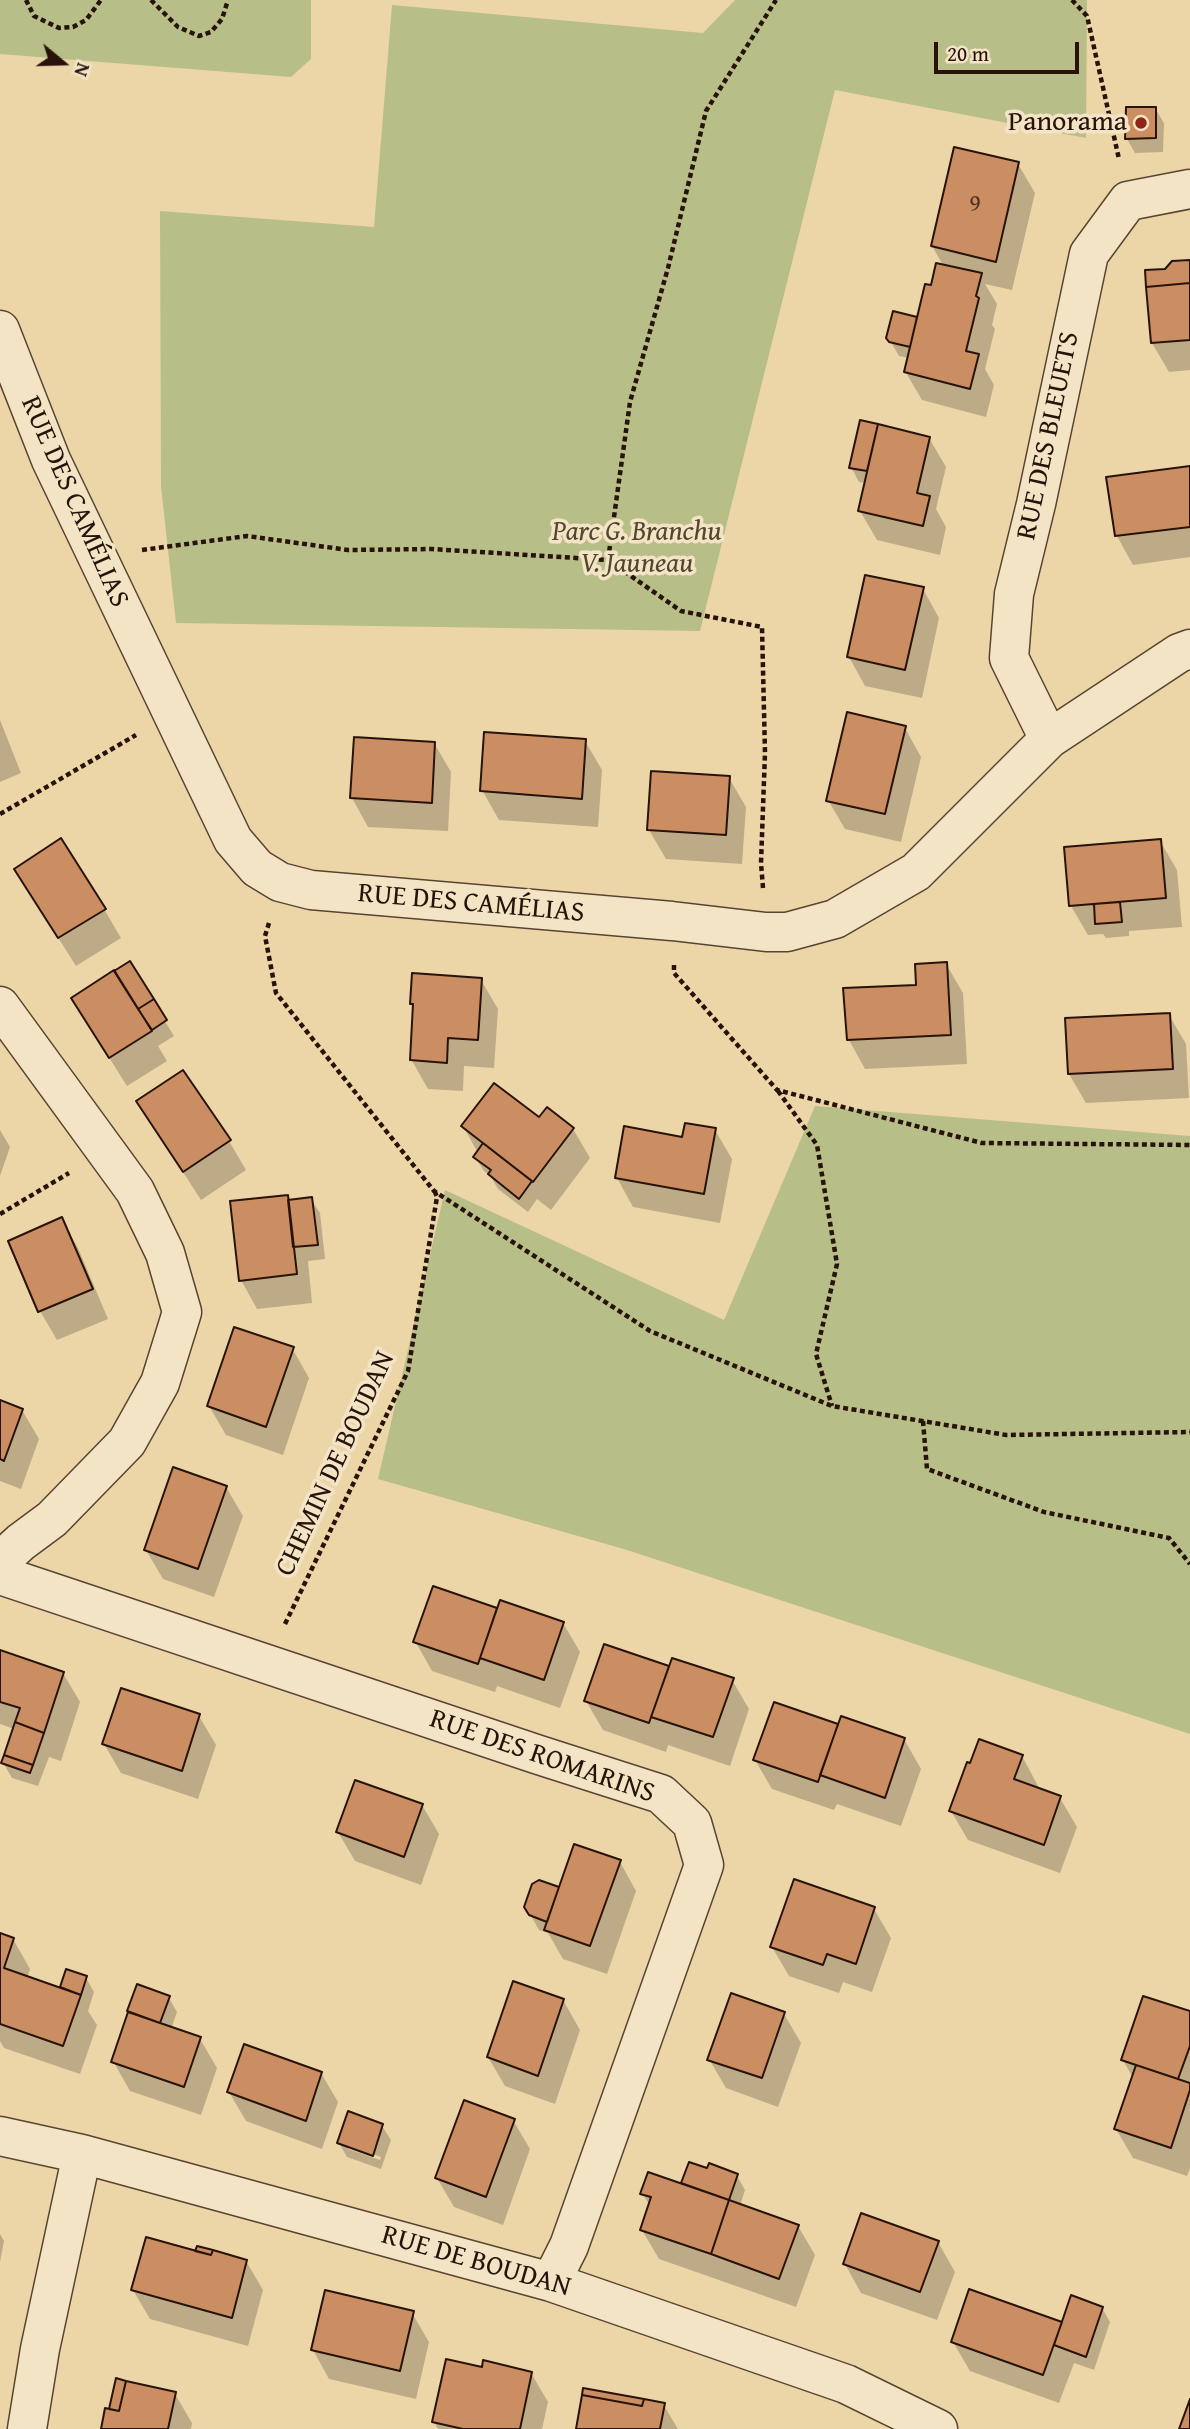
<!DOCTYPE html>
<meta charset="utf-8">
<style>
body{margin:0}
#map{position:relative;width:1190px;height:2429px;overflow:hidden;background:#ecd6a8;font-family:"Gentium Book Plus",serif}
canvas{display:block}
.north{position:absolute;left:28px;top:28px;width:70px;height:70px;-webkit-text-stroke:5px #f3e4c6;paint-order:stroke;rotate:109deg;font-size:19px;font-weight:700;line-height:28px;text-align:center;color:#28130a}
.north::after{content:'';display:block;margin:auto;width:24px;height:32px;background:#28130a;clip-path:polygon(50% 0,100% 100%,50% 72%,0 100%)}
.scale{position:absolute;left:934px;top:42px;width:145px;height:32px;box-sizing:border-box;border:4px solid #28130a;border-top:0;padding-left:9px;font-size:21px;line-height:24px;white-space:nowrap;color:#28130a;-webkit-text-stroke:5px #f3e4c6;paint-order:stroke}
</style>
<div id="map">
<canvas width="1190" height="2429"></canvas>
<div class="north">N</div>
<div class="scale">20 m</div>
</div>
<script>
const ctx = document.querySelector('canvas').getContext('2d');
ctx.lineJoin = 'round';
function fillPath(path, color) { ctx.fillStyle = color; ctx.fill(path, 'evenodd'); }
const toPath = rows => new Path2D(rows.map(r => 'M' + r).join(''));
function strokePath(path, color, width, dash) { ctx.strokeStyle = color; ctx.lineWidth = width; ctx.lineCap = dash ? 'butt' : 'round'; ctx.setLineDash(dash || []); ctx.stroke(path); }
function write(font, color, halo, rows, align = 'center') {
  ctx.font = font + ' "Gentium Book Plus",serif'; ctx.lineWidth = 7; ctx.setLineDash([]); ctx.textBaseline = 'middle'; ctx.strokeStyle = halo; ctx.fillStyle = color; for (const [text, x, y, turn = 0] of rows) {
    ctx.save(); ctx.translate(x, y); ctx.rotate((+turn || 0) * Math.PI / 180); ctx.textAlign = isNaN(turn) ? turn : align; if (halo) ctx.strokeText(text, 0, 0); ctx.fillText(text, 0, 0); ctx.restore();
  }
}
const green = toPath([
 [0,0,311,0,311,59,291,77,0,54],
 [735,0,1087,0,1086,138,835,90,700,631,176,623,161,486,160,211,374,227,392,5,703,33],
 [815,1106,1190,1136,1190,1734,627,1550,378,1479,445,1190,724,1320]
]);
const shadow = toPath([
 [1155,108,1164,123,1163,152,1135,153,1127,139],
 [1018,164,1035,193,1012,290,985,284,997,304,992,325,995,329,985,369,994,385,986,417,922,400,905,371,909,358,899,356,888,337,894,313,918,319,932,287,944,267,932,246],
 [1190,262,1190,370,1169,372,1152,343,1166,270],
 [862,422,929,438,946,467,936,509,946,527,940,555,877,540,860,511,866,483,859,482,851,467],
 [1190,467,1190,557,1133,565,1117,536],
 [923,589,939,618,922,698,865,686,849,657],
 [0,720,21,773,0,782],
 [905,728,921,757,901,842,845,829,828,800],
 [585,741,602,770,598,827,499,820,482,790],
 [434,743,451,772,448,831,368,827,352,798],
 [729,778,746,807,742,864,666,859,649,830],
 [1160,841,1177,870,1182,927,1129,931,1129,936,1106,938,1103,934,1088,935,1071,906],
 [33,898,104,909,121,938,76,966],
 [130,964,174,1036,158,1046,167,1061,127,1086,90,1027],
 [946,964,963,993,967,1064,865,1069,849,1040],
 [481,980,498,1009,494,1068,464,1066,463,1091,428,1089,411,1059,415,1009,412,1004],
 [1169,1015,1186,1044,1189,1098,1086,1103,1069,1074],
 [138,1102,229,1141,246,1170,201,1200],
 [539,1120,573,1129,590,1158,551,1210,537,1199,528,1212,498,1189,491,1177,484,1171,475,1157,478,1153,463,1126],
 [0,1130,10,1147,0,1176],
 [715,1130,732,1159,720,1223,633,1207,617,1178,683,1139],
 [287,1197,290,1201,311,1199,320,1213,325,1259,308,1261,312,1303,257,1309,241,1280],
 [61,1219,78,1248,108,1319,57,1340,40,1311,10,1242],
 [292,1348,309,1378,283,1455,226,1435,209,1406],
 [0,1402,22,1410,39,1439,21,1489,0,1481],
 [226,1487,243,1516,214,1597,163,1579,146,1550],
 [434,1588,499,1610,563,1623,580,1652,560,1708,497,1686,495,1692,432,1671,415,1641],
 [605,1646,670,1668,732,1680,749,1709,730,1766,668,1745,666,1752,603,1730,586,1701],
 [0,1652,63,1673,80,1702,61,1761,49,1757,38,1786,12,1778,3,1763,14,1729,0,1724],
 [775,1705,839,1727,904,1739,921,1769,901,1826,837,1804,834,1810,772,1789,755,1760],
 [199,1716,216,1745,198,1799,121,1773,104,1744],
 [1022,1756,1038,1786,1037,1789,1060,1798,1077,1827,1060,1873,968,1840,951,1811],
 [422,1805,439,1834,421,1885,355,1861,338,1832],
 [620,1862,636,1891,607,1974,563,1959,548,1933,539,1930,526,1907],
 [874,1909,891,1938,872,1992,843,1982,839,1993,789,1976,772,1947],
 [0,1935,13,1939,30,1969,27,1978,61,1989,67,1971,86,1978,94,1992,88,2011,97,2025,80,2074,4,2048,0,2041],
 [169,1998,177,2012,171,2029,200,2039,217,2068,201,2115,130,2091,113,2061,130,2012],
 [563,2000,580,2030,555,2104,505,2086,488,2057],
 [1190,2013,1190,2168,1187,2176,1133,2158,1116,2129,1133,2078,1123,2060],
 [784,2014,801,2043,778,2107,726,2088,709,2059],
 [321,2073,338,2102,322,2149,246,2121,229,2092],
 [513,2120,530,2149,503,2225,454,2207,437,2178],
 [382,2126,391,2140,381,2169,347,2157,339,2143],
 [348,2145,381,2157,380,2160,348,2149],
 [737,2176,745,2190,740,2206,798,2226,815,2255,796,2307,659,2259,642,2230,650,2206,642,2193,685,2187,683,2183],
 [0,2234,4,2241,0,2262],
 [938,2242,955,2272,937,2320,861,2293,845,2264],
 [196,2253,246,2261,263,2290,248,2346,150,2319,133,2290],
 [1102,2308,1110,2322,1094,2370,1074,2363,1059,2403,970,2371,953,2342,1060,2323],
 [412,2313,429,2342,416,2399,329,2379,313,2350],
 [483,2369,531,2373,548,2402,542,2429,438,2429,434,2422],
 [175,2394,192,2423,191,2429,103,2429],
 [663,2404,678,2429,578,2429]
]);
const building = toPath([
 [1126,107,1156,107,1156,138,1125,139,1126,107],
 [954,147,1019,162,996,262,931,246,954,147],
 [1190,260,1190,283,1146,287,1145,270,1165,269,1172,261,1190,260],
 [936,263,982,273,976,296,979,298,966,351,979,354,970,389,904,372,925,284,931,285,936,263],
 [1190,283,1190,340,1151,343,1146,287,1190,283],
 [893,311,917,317,910,347,889,342,886,338,893,311],
 [860,420,878,424,867,471,849,468,860,420],
 [878,424,930,437,917,493,930,496,923,526,858,511,878,424],
 [1190,466,1190,527,1115,536,1106,477,1190,466],
 [865,575,924,587,905,670,847,657,865,575],
 [847,712,906,726,885,814,826,801,847,712],
 [484,732,586,739,582,799,480,791,484,732],
 [354,737,435,742,432,803,350,798,354,737],
 [651,771,730,776,726,835,647,830,651,771],
 [61,838,106,909,58,938,14,869,61,838],
 [1161,839,1166,898,1069,906,1064,847,1161,839],
 [1120,902,1122,922,1095,924,1094,904,1120,902],
 [130,961,154,999,138,1009,114,971,130,961],
 [947,962,951,1035,847,1040,843,988,916,985,915,964,947,962],
 [114,970,152,1031,109,1058,71,998,114,970],
 [412,973,482,978,478,1040,448,1038,447,1063,410,1060,413,1004,410,1004,412,973],
 [154,999,167,1020,152,1030,138,1009,154,999],
 [1170,1013,1173,1069,1068,1074,1065,1018,1170,1013],
 [183,1070,231,1140,183,1172,136,1101,183,1070],
 [494,1083,539,1117,547,1107,574,1128,533,1182,461,1126,494,1083],
 [685,1123,716,1128,704,1194,615,1178,624,1126,682,1137,685,1123],
 [483,1143,532,1181,519,1199,488,1174,491,1170,473,1157,483,1143],
 [288,1195,297,1274,239,1281,230,1201,288,1195],
 [312,1197,318,1245,293,1247,288,1200,312,1197],
 [62,1217,93,1289,38,1312,8,1241,62,1217],
 [234,1327,294,1347,266,1427,207,1406,234,1327],
 [0,1400,23,1409,4,1461,0,1459,0,1400],
 [173,1467,227,1486,198,1569,144,1550,173,1467],
 [433,1586,497,1608,478,1664,413,1642,433,1586],
 [500,1600,564,1622,544,1680,480,1658,500,1600],
 [604,1644,669,1666,649,1723,584,1701,604,1644],
 [0,1650,64,1672,44,1733,15,1722,20,1708,0,1702,0,1650],
 [672,1658,734,1678,713,1737,651,1717,672,1658],
 [121,1688,200,1714,182,1771,102,1744,121,1688],
 [774,1702,838,1724,818,1782,753,1760,774,1702],
 [841,1716,905,1738,885,1798,820,1775,841,1716],
 [15,1722,44,1733,33,1765,4,1755,15,1722],
 [979,1739,1023,1755,1014,1779,1061,1796,1044,1845,949,1811,967,1762,970,1763,979,1739],
 [4,1755,33,1765,30,1773,1,1763,4,1755],
 [355,1780,423,1804,404,1857,336,1832,355,1780],
 [574,1844,621,1860,590,1946,544,1930,574,1844],
 [794,1879,875,1907,856,1964,827,1954,823,1965,770,1947,794,1879],
 [539,1880,559,1887,547,1922,529,1915,524,1907,532,1884,539,1880],
 [0,1933,14,1938,4,1968,81,1995,63,2046,0,2024,0,1933],
 [66,1969,87,1976,81,1995,60,1987,66,1969],
 [513,1981,564,1999,538,2076,487,2057,513,1981],
 [137,1984,170,1996,160,2023,127,2011,137,1984],
 [731,1993,785,2012,762,2078,707,2060,731,1993],
 [1143,1996,1190,2011,1190,2046,1178,2079,1121,2060,1143,1996],
 [128,2012,201,2037,184,2087,111,2062,128,2012],
 [244,2044,322,2072,306,2121,227,2092,244,2044],
 [1136,2065,1190,2083,1190,2090,1171,2148,1114,2129,1136,2065],
 [464,2100,515,2119,486,2197,435,2178,464,2100],
 [348,2111,383,2124,373,2156,337,2143,348,2111],
 [689,2162,707,2168,709,2163,738,2174,729,2200,681,2183,689,2162],
 [648,2172,729,2200,711,2254,640,2230,651,2197,640,2194,648,2172],
 [729,2200,799,2225,779,2279,711,2254,729,2200],
 [861,2213,939,2241,920,2292,843,2264,861,2213],
 [146,2237,211,2255,213,2250,247,2260,232,2318,131,2290,146,2237],
 [197,2246,213,2250,211,2255,195,2251,197,2246],
 [969,2289,1062,2322,1043,2375,951,2342,969,2289],
 [325,2290,414,2311,400,2371,311,2350,325,2290],
 [1071,2295,1103,2307,1086,2357,1054,2345,1071,2295],
 [446,2359,482,2367,483,2360,532,2372,520,2429,463,2429,432,2422,446,2359],
 [116,2378,126,2381,119,2411,109,2409,116,2378],
 [126,2381,176,2392,168,2429,101,2429,105,2408,119,2411,126,2381],
 [583,2388,644,2399,642,2406,582,2395,583,2388],
 [582,2395,642,2406,644,2399,665,2403,660,2429,576,2429,582,2395],
 [1190,2399,1190,2429,1179,2429,1190,2399]
]);
const path = toPath([
 [26,0,34,16,59,28,73,27,86,20,101,0],
 [151,0,178,27,199,36,211,32,222,19,228,0],
 [1072,0,1087,16,1119,159],
 [142,550,247,536,348,550,432,549,608,560],
 [0,814,136,735],
 [763,888,761,863,765,753,762,627,681,611,608,560,630,402,668,268,706,111,776,0],
 [269,923,265,936,276,993,434,1191,650,1331,832,1406,1006,1435,1190,1432],
 [674,965,674,973,777,1090,982,1143,1190,1145],
 [778,1091,817,1145,837,1264,816,1354,832,1406],
 [0,1214,69,1173],
 [923,1421,927,1469,1044,1512,1169,1538,1190,1564],
 [285,1624,408,1371,437,1197,435,1192]
]);
const street = toPath([
 [0,330,51,460,233,840,257,868,280,882,311,890,672,921,766,932,787,932,835,919,916,872,1049,739,1179,653,1190,649],
 [1049,739,1009,658,1014,594,1036,504,1089,254,1128,201,1190,189],
 [0,1006,135,1191,165,1253,182,1312,160,1383,127,1442,52,1519,21,1542,0,1561],
 [0,1575,539,1755,661,1794,692,1823,704,1865,569,2246,551,2282],
 [0,2136,82,2154,551,2282,846,2384,938,2429],
 [27,2429,40,2349,82,2154]
]);
const markers = [
 [1141,123,7,"#8f2418"]
];
const numberNames = [
 ["9",975,204]
];
const poiNames = [
 ["Panorama",1127,123]
];
const streetNames = [
 ["RUE DES BLEUETS",1049,436,-78],
 ["RUE DES CAMÉLIAS",74,502,66],
 ["RUE DES CAMÉLIAS",471,904,5],
 ["CHEMIN DE BOUDAN",336,1464,-65],
 ["RUE DES ROMARINS",542,1757,19],
 ["RUE DE BOUDAN",476,2262,16]
];
const parkNames = [
 ["Parc G. Branchu",637,533],
 ["V. Jauneau",637,565]
];
fillPath(green, '#b8be88');
fillPath(shadow, '#0003');
fillPath(building, '#cb8e62');
strokePath(building, '#28130a', 2);
strokePath(street, '#594432', 41);
strokePath(path, '#28130a', 4.5, [5, 3.5]);
strokePath(street, '#f3e4c6', 38);
for (const [x, y, r, color] of markers) { const dot = new Path2D(); dot.arc(x, y, r, 0, 2 * Math.PI); ctx.fillStyle = color; ctx.fill(dot); strokePath(dot, '#f3e4c6', 2.5); }
write('24px', '#513220', null, numberNames);
write('28px', '#28130a', '#f3e4c6', poiNames, 'right');
write('28px', '#28130a', '#f3e4c6', streetNames);
write('italic 28px', '#534630', '#f3e4c6', parkNames);
</script>
